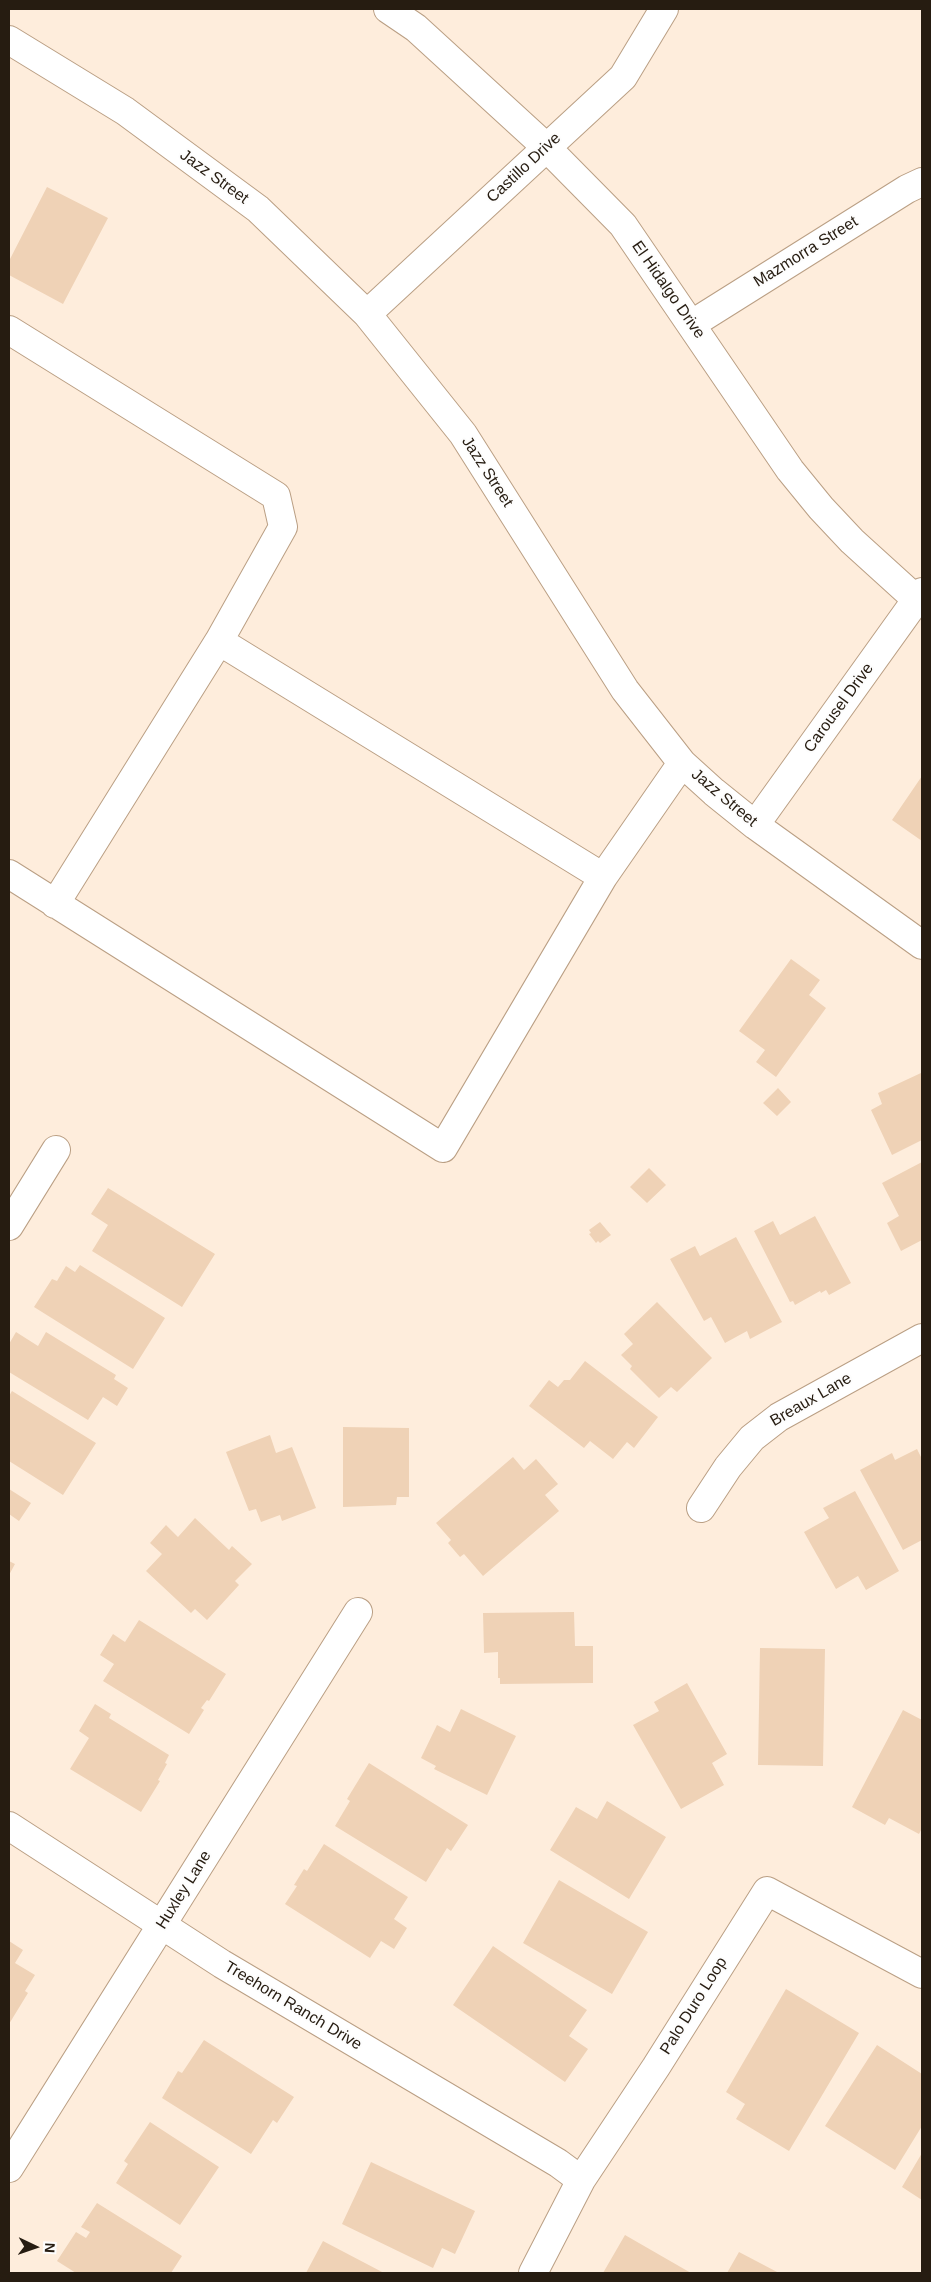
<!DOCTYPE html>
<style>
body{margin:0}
#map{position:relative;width:931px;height:2282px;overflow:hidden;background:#feeddc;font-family:Helvetica,sans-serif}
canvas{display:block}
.frame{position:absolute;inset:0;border:10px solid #261c11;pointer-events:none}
.north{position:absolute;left:10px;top:2222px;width:50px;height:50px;-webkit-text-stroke:4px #fdfdfd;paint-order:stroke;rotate:93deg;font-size:14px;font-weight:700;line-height:20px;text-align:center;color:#261c11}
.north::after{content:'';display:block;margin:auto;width:18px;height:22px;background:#261c11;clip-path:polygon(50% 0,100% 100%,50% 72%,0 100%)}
</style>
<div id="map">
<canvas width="931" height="2282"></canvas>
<div class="frame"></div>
<div class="north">N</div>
</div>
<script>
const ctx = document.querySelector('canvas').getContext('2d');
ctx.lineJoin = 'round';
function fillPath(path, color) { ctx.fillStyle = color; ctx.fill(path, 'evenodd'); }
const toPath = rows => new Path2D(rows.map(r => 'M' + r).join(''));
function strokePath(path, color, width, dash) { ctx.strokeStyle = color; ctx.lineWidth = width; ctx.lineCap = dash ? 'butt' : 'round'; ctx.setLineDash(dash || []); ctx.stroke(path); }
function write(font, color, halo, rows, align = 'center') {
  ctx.font = font + ' Helvetica,sans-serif'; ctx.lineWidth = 4; ctx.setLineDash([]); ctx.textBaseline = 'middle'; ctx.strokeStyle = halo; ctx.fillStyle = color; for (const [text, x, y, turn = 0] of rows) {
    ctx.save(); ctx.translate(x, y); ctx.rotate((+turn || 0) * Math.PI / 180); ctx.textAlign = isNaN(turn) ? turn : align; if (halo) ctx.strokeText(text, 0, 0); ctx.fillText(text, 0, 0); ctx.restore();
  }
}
const building = toPath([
 [47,187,108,218,63,304,9,275,9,261],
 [922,776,922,841,892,820],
 [791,959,820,980,809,995,826,1008,776,1077,756,1062,765,1050,739,1031],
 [921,1073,922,1140,892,1155,871,1110,882,1104,878,1093],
 [778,1088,791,1102,777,1116,763,1103],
 [922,1162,922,1240,901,1251,887,1223,899,1216,882,1183],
 [649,1168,666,1185,647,1203,630,1187],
 [108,1188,215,1254,182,1307,92,1251,108,1225,91,1214],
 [815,1216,851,1283,829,1295,826,1290,821,1293,820,1291,795,1305,793,1301,790,1302,754,1231,773,1221,780,1235],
 [600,1222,611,1235,600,1243,598,1241,596,1243,589,1234,591,1233,589,1230],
 [736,1237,782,1322,750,1339,747,1331,725,1343,711,1317,704,1321,670,1259,695,1246,700,1256],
 [80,1265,165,1318,133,1369,34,1307,52,1279,57,1281,66,1266,75,1272],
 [657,1302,712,1358,677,1392,671,1387,659,1398,630,1369,632,1366,621,1355,633,1344,624,1334],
 [16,1332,38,1346,46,1332,116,1375,114,1379,128,1388,117,1406,103,1397,88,1420,9,1372,9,1344],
 [585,1361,658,1417,634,1448,627,1442,613,1459,590,1441,584,1448,529,1406,549,1380,558,1387,564,1380,570,1380],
 [12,1391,96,1443,63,1495,9,1461,9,1396],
 [343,1427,409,1428,409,1497,397,1497,396,1505,343,1507],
 [270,1435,276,1453,292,1447,316,1508,282,1521,280,1515,261,1522,256,1509,249,1511,226,1452],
 [917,1449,922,1459,922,1540,903,1550,860,1470,892,1453,895,1460],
 [513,1457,524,1470,536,1459,558,1484,545,1495,559,1511,483,1576,464,1554,460,1557,448,1543,451,1540,436,1523],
 [9,1489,31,1503,19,1521,9,1514],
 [855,1491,899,1571,866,1590,858,1576,836,1589,804,1532,829,1518,823,1508],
 [195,1518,229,1550,232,1546,252,1564,235,1581,239,1585,207,1620,195,1609,191,1613,146,1571,162,1554,150,1543,166,1525,178,1537],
 [9,1561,15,1564,9,1575],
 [574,1612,575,1646,593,1646,593,1683,500,1684,500,1678,498,1678,498,1652,484,1653,483,1613],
 [139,1620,226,1674,209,1701,207,1700,201,1708,204,1710,189,1734,103,1681,114,1664,100,1655,113,1634,125,1642],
 [760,1648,825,1649,823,1766,758,1765],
 [687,1683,727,1754,712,1763,724,1785,681,1809,633,1725,659,1711,654,1702],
 [95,1704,111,1714,109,1718,169,1755,165,1763,167,1764,158,1780,160,1781,141,1812,70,1769,89,1738,79,1731],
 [461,1709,516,1736,487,1795,434,1769,436,1766,421,1758,437,1725,450,1732],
 [903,1710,922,1720,922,1828,919,1834,889,1818,885,1825,852,1807],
 [369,1763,468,1825,451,1851,447,1848,426,1882,335,1826,350,1801,347,1799],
 [607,1801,666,1837,629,1899,550,1850,576,1807,597,1819],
 [324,1844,408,1897,394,1919,407,1928,394,1949,381,1941,370,1958,285,1904,297,1886,294,1885,304,1869,307,1871],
 [559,1880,648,1932,612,1994,523,1943],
 [9,1941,23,1950,15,1963,35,1975,25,1991,28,1993,9,2024],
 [493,1946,587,2010,569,2036,588,2049,565,2082,453,2005],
 [786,1989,859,2033,789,2151,736,2119,745,2104,726,2092],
 [204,2040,294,2097,277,2123,273,2120,251,2154,162,2098,178,2071,182,2073],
 [877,2045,922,2074,922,2126,895,2170,825,2126],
 [150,2122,219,2167,180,2225,116,2183,128,2164,124,2161],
 [922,2153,922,2200,902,2187],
 [371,2162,475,2211,455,2254,442,2248,433,2268,342,2224],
 [97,2203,182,2256,171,2273,76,2273,57,2261,76,2232,86,2238,90,2232,81,2227],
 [625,2235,691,2273,603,2273],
 [323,2241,384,2273,306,2273],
 [739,2252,779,2273,727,2273]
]);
const minor = toPath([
 [388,9,416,28,546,147,623,225,790,470,821,508,852,541,917,600],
 [9,40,125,111,258,209,367,314,463,434,625,690,682,763,714,792,755,825,922,945],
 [367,314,623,77,664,9],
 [692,324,907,189,922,182],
 [9,330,276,496,283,527,219,641,603,877,443,1148,9,874],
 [755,825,922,592],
 [603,877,682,763],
 [55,904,219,641],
 [9,1226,56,1150],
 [701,1508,728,1467,752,1438,779,1417,922,1338],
 [9,1826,222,1964,558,2163,581,2180],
 [9,2168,358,1612],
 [533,2273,581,2180,656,2067,767,1891,922,1974]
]);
const streetNames = [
 ["Castillo Drive",524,168,-43],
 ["Jazz Street",214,177,36],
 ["Mazmorra Street",806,252,-32],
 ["El Hidalgo Drive",668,290,55],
 ["Jazz Street",487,472,57],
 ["Carousel Drive",839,708,-54],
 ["Jazz Street",724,798,40],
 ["Breaux Lane",811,1400,-30],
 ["Huxley Lane",184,1890,-58],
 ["Treehorn Ranch Drive",293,2006,31],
 ["Palo Duro Loop",694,2006,-58]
];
fillPath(building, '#efd2b6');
strokePath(minor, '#ba9f84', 30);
strokePath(minor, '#fff', 28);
write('16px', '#261c11', '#fdfdfd', streetNames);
</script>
